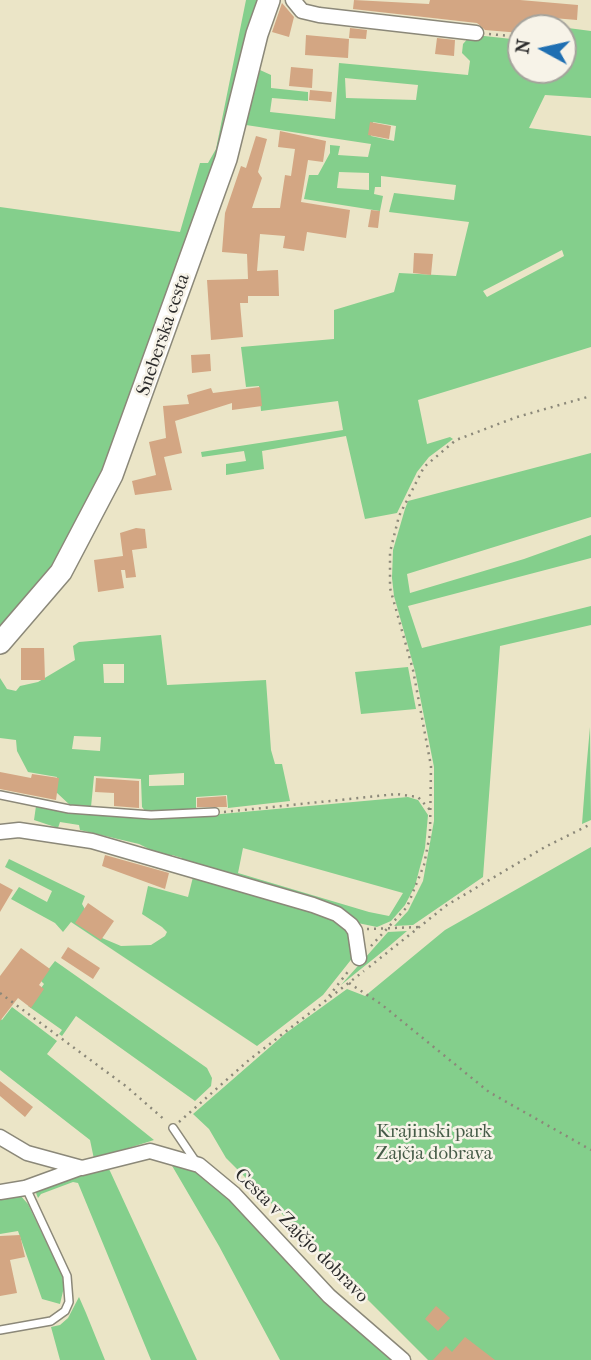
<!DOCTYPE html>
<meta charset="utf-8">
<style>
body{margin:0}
#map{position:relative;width:591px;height:1360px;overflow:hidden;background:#ebe5c7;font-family:"IM FELL French Canon",serif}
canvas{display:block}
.north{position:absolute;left:507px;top:14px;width:70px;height:70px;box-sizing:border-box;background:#f7f3e8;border:2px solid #a5a39c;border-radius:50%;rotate:278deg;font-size:19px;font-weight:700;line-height:28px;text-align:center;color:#2b2b2b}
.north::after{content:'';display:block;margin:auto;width:24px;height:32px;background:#1f6fb2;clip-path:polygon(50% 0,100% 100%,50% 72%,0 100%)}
</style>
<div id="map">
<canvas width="591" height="1360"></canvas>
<div class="north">N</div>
</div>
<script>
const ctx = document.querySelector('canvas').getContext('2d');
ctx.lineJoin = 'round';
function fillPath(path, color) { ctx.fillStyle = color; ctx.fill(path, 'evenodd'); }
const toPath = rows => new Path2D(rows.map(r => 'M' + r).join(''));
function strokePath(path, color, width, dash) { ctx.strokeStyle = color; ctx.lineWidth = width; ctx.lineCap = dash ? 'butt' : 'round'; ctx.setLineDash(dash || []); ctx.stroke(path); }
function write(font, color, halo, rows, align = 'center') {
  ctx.font = font + ' "IM FELL French Canon",serif'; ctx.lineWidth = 5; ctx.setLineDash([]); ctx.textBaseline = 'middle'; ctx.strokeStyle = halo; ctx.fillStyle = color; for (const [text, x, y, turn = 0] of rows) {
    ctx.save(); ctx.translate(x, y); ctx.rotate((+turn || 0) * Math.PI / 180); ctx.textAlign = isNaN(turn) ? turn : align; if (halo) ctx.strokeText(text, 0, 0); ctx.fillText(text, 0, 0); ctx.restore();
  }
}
const green = toPath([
 [246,0,260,0,233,110,106,471,59,561,0,632,0,207,180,232,200,163,208,163,216,149],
 [568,28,591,31,591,98,545,95,529,128,591,136,591,347,418,400,427,444,450,437,453,439,429,457,417,472,397,513,365,519,346,436,262,451,264,469,226,475,226,464,246,461,244,451,202,457,201,452,343,430,338,401,261,411,259,386,246,387,241,347,334,339,334,310,394,292,399,273,456,276,469,222,389,212,394,193,454,200,456,185,381,176,381,187,375,187,374,194,383,196,380,211,304,199,309,175,318,175,330,153,330,145,340,146,338,155,368,157,371,144,246,125,260,70,271,75,271,88,308,92,308,101,272,98,270,112,335,119,339,63,468,75,470,61,462,53,463,44,471,35,475,35,521,40,521,70,563,70,563,32],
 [345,78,418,85,416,100,346,98],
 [373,122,396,126,394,141,371,136],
 [339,172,369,173,369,190,337,188],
 [562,250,564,256,487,297,483,291],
 [591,453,591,517,407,574,410,593,524,559,591,535,591,558,408,606,422,648,591,606,591,625,500,646,483,877,413,925,394,926,408,911,423,881,434,821,434,767,415,671,394,596,392,578,393,550,405,509,408,501],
 [161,635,167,685,266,680,271,750,275,764,282,764,290,801,228,808,227,795,196,797,196,810,146,812,142,807,141,779,94,776,91,807,71,806,56,792,57,777,28,772,17,751,16,740,0,738,0,678,7,689,16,691,20,686,38,682,75,660,73,646,79,642],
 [103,664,124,664,124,683,104,683],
 [74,736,101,737,100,751,72,749],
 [184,773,184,785,149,786,149,775],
 [408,667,416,709,361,714,355,672],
 [590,727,591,820,582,824,586,772],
 [408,797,418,800,428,815,425,848,415,886,405,905,391,921,377,927,353,922,182,863,182,858,172,855,171,860,139,844,80,830,79,825,60,822,58,828,34,820,36,806,71,812,199,816],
 [243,848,403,893,389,916,369,912,238,873],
 [591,847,591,1360,428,1360,226,1158,209,1129,193,1114,286,1033,347,989,365,996,445,930],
 [9,859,85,896,82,904,98,932,102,938,121,946,151,945,165,936,167,932,162,927,142,914,148,886,188,897,194,873,311,908,347,927,354,956,323,995,257,1046,71,922,63,932,55,923,11,899,19,887,47,902,52,891,5,867],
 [407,931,387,948,341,985,388,932],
 [55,961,207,1068,212,1078,211,1086,195,1101,76,1016,62,1036,59,1034,62,1030,28,1006,44,984,40,980],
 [12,1007,57,1041,47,1054,154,1140,94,1159,90,1140,0,1070,0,1018,2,1020],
 [171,1164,188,1167,216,1182,397,1360,280,1360,219,1246],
 [106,1165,110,1171,197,1360,151,1360,78,1183,73,1182,41,1194,38,1198,36,1193,35,1190],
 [19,1194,28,1204,62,1275,64,1287,60,1304,42,1299,18,1231,0,1234,0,1197],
 [79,1297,86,1313,105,1360,60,1360,51,1327,60,1325,68,1318]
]);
const building = toPath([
 [354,0,429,4,430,0,520,0,578,5,577,20,553,18,552,28,521,28,521,33,485,30,477,23,353,9],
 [282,3,294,17,289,37,272,32],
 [350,28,367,30,366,39,349,38],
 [306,35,349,39,348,58,305,55],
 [437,38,455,40,454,56,435,54],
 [291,67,313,69,312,88,289,86],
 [310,90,332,92,331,102,309,100],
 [370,122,391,126,389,139,368,135],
 [280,131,326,141,323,162,308,160,301,202,350,210,346,238,307,232,304,251,283,248,285,236,260,234,257,271,278,270,279,296,248,296,248,303,240,303,243,337,211,340,207,280,248,279,247,254,222,252,225,213,241,166,246,168,256,136,267,139,258,172,262,178,252,208,280,208,285,175,291,176,295,149,278,147],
 [371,210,380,211,378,228,368,227],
 [414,253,433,254,431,275,413,273],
 [210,354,211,371,192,373,191,355],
 [260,387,262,406,232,410,232,403,175,421,182,453,164,457,172,490,135,495,132,481,156,475,149,442,166,438,163,406,189,404,187,395,211,388,213,393],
 [136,528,145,529,147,548,132,550,136,577,126,578,125,570,121,570,124,588,98,592,94,560,123,556,120,533],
 [21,648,44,648,45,680,21,680],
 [0,772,31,778,32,774,59,778,56,800,0,789],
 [96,778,139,781,139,808,114,806,114,793,95,792],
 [226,796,227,807,197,807,197,798],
 [105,855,169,873,165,889,102,866],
 [0,883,13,890,0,912],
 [88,903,114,921,101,940,75,923],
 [68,947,100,968,93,979,61,958],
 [21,948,50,969,39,985,44,989,31,1008,18,998,0,1021,0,976],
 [0,1081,33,1107,25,1117,0,1096],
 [20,1235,25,1257,10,1260,17,1293,0,1296,0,1236],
 [436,1306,450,1318,438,1331,425,1319],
 [465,1337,495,1360,433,1360,446,1346,452,1352]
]);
const path = toPath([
 [489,34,521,37],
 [224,812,397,794,418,797,431,811],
 [367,929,420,927],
 [371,946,407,907,424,865,430,834,431,766,413,670,390,588,390,552,399,516,424,467,456,440,517,417,591,396],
 [369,967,447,905,545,847,591,824],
 [349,983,381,1004,489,1092,591,1150],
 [0,993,127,1087,166,1121],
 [329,996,350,969],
 [179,1122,249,1060,364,971]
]);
const lane = toPath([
 [0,795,69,809,151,815,215,812],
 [173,1128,196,1162],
 [0,1330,51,1321,65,1311,69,1302,67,1276,26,1188]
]);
const street = toPath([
 [293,0,302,11,319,15,476,33],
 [0,832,19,830,92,841,313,905,337,914,351,925,355,931,359,958],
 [0,1137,27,1153,82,1168,150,1151,199,1165,234,1194,329,1296,403,1360],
 [0,1192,25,1188,80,1168]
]);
const secondary = toPath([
 [0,643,61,572,112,475,226,159,257,34,269,0]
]);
const streetNames = [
 ["Sneberska cesta",164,335,-71],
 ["Cesta v Zajčjo dobravo",301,1236,45]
];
const parkNames = [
 ["Krajinski park",434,1132],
 ["Zajčja dobrava",434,1154]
];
fillPath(green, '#84cf8c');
fillPath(building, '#d3a683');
strokePath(lane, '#8b8879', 10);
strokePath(street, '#8b8879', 17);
strokePath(secondary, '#8b8879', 24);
strokePath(path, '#8b8879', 2.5, [2, 5]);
strokePath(lane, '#fff', 7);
strokePath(street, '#fff', 14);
strokePath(secondary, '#fff', 21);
write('19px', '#2b2b2b', '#f7f3e8', streetNames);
write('19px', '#465c48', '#f7f3e8', parkNames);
</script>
